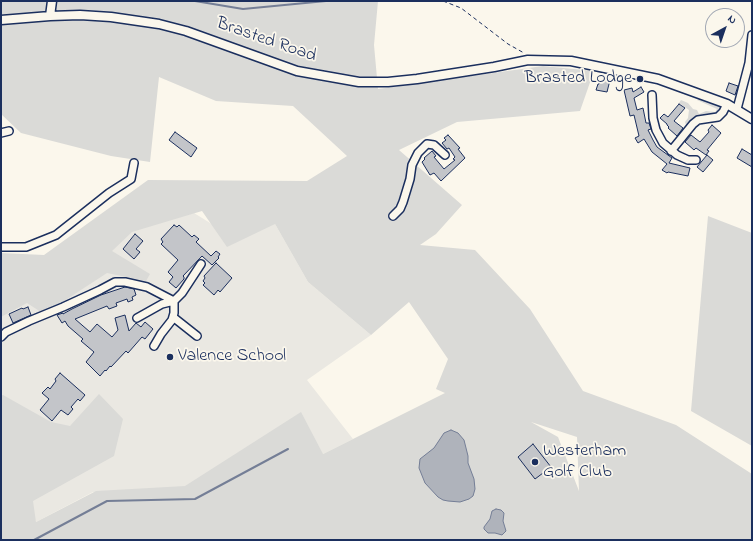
<!DOCTYPE html>
<style>
body{margin:0}
#map{position:relative;width:753px;height:541px;overflow:hidden;background:#fbf7ec;font-family:"Indie Flower",sans-serif}
canvas{display:block}
.frame{position:absolute;inset:0;border:2px solid #1b2f5e;pointer-events:none}
.north{position:absolute;left:705px;top:8px;width:40px;height:40px;box-sizing:border-box;background:#fbf7ec;border:1px solid #a1a7b3;border-radius:50%;rotate:40deg;font-size:11px;font-weight:700;line-height:16px;text-align:center;color:#1b2f5e}
.north::after{content:'';display:block;margin:auto;width:14px;height:18px;background:#1b2f5e;clip-path:polygon(50% 0,100% 100%,50% 72%,0 100%)}
</style>
<div id="map">
<canvas width="753" height="541"></canvas>
<div class="frame"></div>
<div class="north">N</div>
</div>
<script>
const ctx = document.querySelector('canvas').getContext('2d');
ctx.lineJoin = 'round';
function fillPath(path, color) { ctx.fillStyle = color; ctx.fill(path, 'evenodd'); }
const toPath = rows => new Path2D(rows.map(r => 'M' + r).join(''));
function strokePath(path, color, width, dash) { ctx.strokeStyle = color; ctx.lineWidth = width; ctx.lineCap = dash ? 'butt' : 'round'; ctx.setLineDash(dash || []); ctx.stroke(path); }
function write(font, color, halo, rows, align = 'center') {
  ctx.font = font + ' "Indie Flower",sans-serif'; ctx.lineWidth = 3.5; ctx.setLineDash([]); ctx.textBaseline = 'middle'; ctx.strokeStyle = halo; ctx.fillStyle = color; for (const [text, x, y, turn = 0] of rows) {
    ctx.save(); ctx.translate(x, y); ctx.rotate((+turn || 0) * Math.PI / 180); ctx.textAlign = isNaN(turn) ? turn : align; if (halo) ctx.strokeText(text, 0, 0); ctx.fillText(text, 0, 0); ctx.restore();
  }
}
const built = toPath([
 [194,213,215,226,275,224,308,282,371,335,307,380,353,439,257,487,93,492,36,522,1,421,1,315,130,229]
]);
const green = toPath([
 [1,1,378,1,374,45,378,89,543,66,594,71,580,111,457,122,399,150,462,205,436,234,420,245,475,250,530,309,583,391,676,425,752,474,752,540,1,540,1,396,3,395,51,422,70,426,99,394,123,419,114,456,33,501,36,522,96,491,185,486,301,412,323,454,445,393,436,389,448,359,409,302,371,335,308,282,275,224,227,247,202,211,132,232,112,251,150,274,146,281,107,273,44,314,27,303,1,317,1,253,44,255,148,180,307,181,347,156,293,106,216,101,159,77,150,162,111,156,21,133,1,114],
 [531,422,577,437,579,491,558,437],
 [700,98,718,104,720,107,719,113,688,126,686,125,685,122,688,118,689,110,679,103,681,100,688,103,693,109,697,110,699,114,706,111,715,112,717,109,697,100],
 [708,216,752,233,752,446,691,411]
]);
const water = toPath([
 [451,430,458,433,464,440,468,456,468,463,474,479,475,489,473,496,469,499,460,502,448,501,443,500,438,497,425,483,419,468,420,459,434,448,444,433,451,430],
 [496,509,501,510,504,513,503,521,506,531,502,535,495,533,488,533,484,529,484,527,490,519,492,511,496,509]
]);
const stream = toPath([
 [195,1,243,9,326,1],
 [34,540,107,501,195,499,288,449]
]);
const building = toPath([
 [604,79,610,80,607,92,596,90,598,84,599,84,600,81,604,82,604,79],
 [729,83,738,86,735,95,726,91,729,83],
 [641,87,644,92,634,98,637,110,643,108,646,123,649,123,651,129,648,130,653,140,657,147,672,158,669,163,690,168,688,176,668,172,667,173,662,170,667,164,652,152,644,139,638,143,635,138,639,136,634,115,630,116,624,90,632,88,633,92,641,87],
 [679,104,685,108,674,121,683,128,677,136,668,128,669,127,667,125,667,124,660,118,664,114,668,117,679,104],
 [712,125,721,133,707,150,709,151,706,155,696,148,694,150,685,142,691,135,700,142,709,132,708,130,712,125],
 [175,132,197,148,191,157,169,140,175,132],
 [448,135,460,148,458,149,465,158,441,181,434,173,430,175,422,162,425,159,424,158,432,151,436,156,434,157,444,169,455,160,453,159,455,157,449,148,447,149,442,143,446,140,444,138,448,135],
 [742,149,752,155,752,167,737,158,742,149],
 [707,155,713,160,703,172,697,167,707,155],
 [174,225,177,227,179,225,192,237,194,235,199,239,196,242,211,256,216,251,220,254,218,257,219,258,212,265,202,256,183,276,184,277,184,279,176,288,169,282,173,277,168,272,178,260,161,244,163,242,161,239,174,225],
 [135,234,143,241,136,249,140,252,134,259,123,249,135,234],
 [216,263,232,278,220,292,218,290,214,295,203,285,205,283,203,281,205,278,204,276,216,263],
 [125,287,134,289,136,295,132,297,133,300,128,302,127,299,116,303,117,306,109,309,107,306,75,319,90,332,97,324,112,337,118,330,115,318,125,315,129,331,136,323,141,327,145,322,153,329,145,339,142,337,128,353,126,351,111,367,110,366,106,371,105,370,100,376,86,362,94,352,81,341,83,339,68,326,65,321,62,323,57,315,63,313,63,314,72,309,101,295,125,287],
 [28,307,31,315,13,323,9,314,22,308,23,309,28,307],
 [60,373,85,395,80,401,78,399,71,407,73,409,68,415,61,410,52,421,40,410,49,399,42,393,48,387,50,389,56,381,55,379,60,373],
 [533,444,551,467,535,479,518,457,533,444]
]);
const path = toPath([
 [443,1,461,8,508,44,524,53]
]);
const minor = toPath([
 [652,95,653,118,656,130,663,143,677,155,688,160,696,160],
 [737,109,749,63,752,35],
 [1,133,9,131],
 [671,151,693,124,698,120,718,117,723,112,727,104],
 [393,216,400,209,403,202,410,179,412,165,418,153,427,144,434,145,445,155],
 [1,247,26,247,56,235,109,193,131,179,134,163],
 [173,317,197,336],
 [137,318,162,304,174,301,182,293,201,264],
 [1,337,6,332,29,321,63,307,100,290,115,282,125,282,147,287,174,301,174,313,172,320,161,334,154,346]
]);
const major = toPath([
 [50,16,52,1],
 [1,20,50,16,80,15,111,17,159,24,186,31,297,71,359,82,388,82,417,79,494,67,528,60,571,61,658,79,727,104,752,119]
]);
const markers = [
 [640,79,4,"#1b2f5e"],
 [170,357,4,"#1b2f5e"],
 [535,462,4,"#1b2f5e"]
];
const streetNames = [
 ["Brasted Road",266,41,19]
];
const poiNames = [
 ["Brasted Lodge",632,79,"right"],
 ["Valence School",178,357],
 ["Westerham",543,452],
 ["Golf Club",543,473]
];
fillPath(built, '#eae8e2');
fillPath(green, '#dadad7');
fillPath(water, '#afb3bb');
strokePath(water, '#747e96', 1);
strokePath(stream, '#747e96', 2);
fillPath(building, '#c3c5c9');
strokePath(building, '#1b2f5e', 1);
strokePath(minor, '#1b2f5e', 10);
strokePath(major, '#1b2f5e', 11);
strokePath(path, '#1b2f5e', 1, [4, 3]);
strokePath(minor, '#fbf7ec', 7);
strokePath(major, '#fbf7ec', 8);
for (const [x, y, r, color] of markers) { const dot = new Path2D(); dot.arc(x, y, r, 0, 2 * Math.PI); ctx.fillStyle = color; ctx.fill(dot); strokePath(dot, '#fbf7ec', 1.5); }
write('18px', '#1b2f5e', '#fbf7ec', streetNames);
write('18px', '#1b2f5e', '#fbf7ec', poiNames, 'left');
</script>
